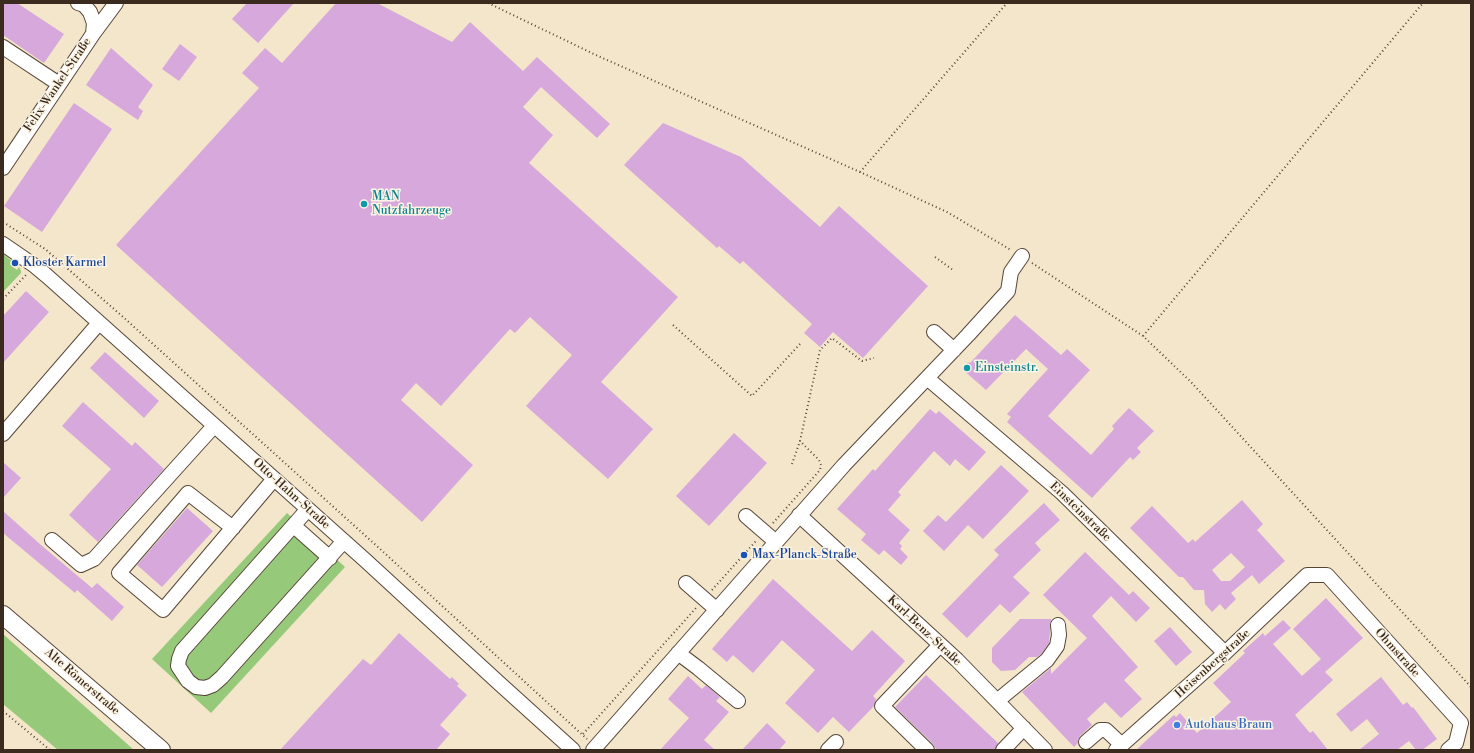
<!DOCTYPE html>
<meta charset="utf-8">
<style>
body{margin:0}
#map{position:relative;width:1474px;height:753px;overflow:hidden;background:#f3e6cb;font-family:"Libre Bodoni",serif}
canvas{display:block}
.frame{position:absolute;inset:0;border:4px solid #3b2a1e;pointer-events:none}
</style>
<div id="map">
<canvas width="1474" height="753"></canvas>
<div class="frame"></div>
</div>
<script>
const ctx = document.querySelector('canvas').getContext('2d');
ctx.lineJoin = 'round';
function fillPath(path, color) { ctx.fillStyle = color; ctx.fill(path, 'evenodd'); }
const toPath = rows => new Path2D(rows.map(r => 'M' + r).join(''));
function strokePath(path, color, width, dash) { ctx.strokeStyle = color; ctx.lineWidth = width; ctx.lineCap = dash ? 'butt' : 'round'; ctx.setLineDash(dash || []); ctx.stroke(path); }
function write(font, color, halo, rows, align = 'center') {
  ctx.font = font + ' "Libre Bodoni",serif'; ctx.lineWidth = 3; ctx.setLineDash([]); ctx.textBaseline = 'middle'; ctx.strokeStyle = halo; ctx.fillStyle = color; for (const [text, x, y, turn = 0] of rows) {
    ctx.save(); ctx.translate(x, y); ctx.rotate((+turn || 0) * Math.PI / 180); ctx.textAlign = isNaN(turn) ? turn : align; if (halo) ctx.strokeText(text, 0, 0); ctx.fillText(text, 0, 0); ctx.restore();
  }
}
const green = toPath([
 [3,254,12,261,10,264,17,270,19,267,21,271,21,273,3,292],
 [287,513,345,567,211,713,152,659],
 [3,634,134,750,58,750,3,704]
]);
const building = toPath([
 [3,3,17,3,64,34,44,63,3,35],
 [247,3,294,3,258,43,232,19],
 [336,3,377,3,452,42,470,22,523,71,537,57,610,124,597,138,541,87,523,107,553,135,529,163,678,297,601,382,653,429,608,479,526,406,572,355,530,317,515,333,510,329,441,406,416,383,401,400,473,465,422,522,116,245,259,88,242,73,265,48,282,63],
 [180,44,197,57,179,81,162,69],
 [111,48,153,85,138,107,143,111,138,120,86,85],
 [74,103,112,129,42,232,4,206],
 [663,123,741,157,820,227,839,206,928,286,863,358,833,332,820,347,804,333,812,324,743,261,740,264,719,246,717,248,624,165],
 [26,291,49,312,3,363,3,316],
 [1015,315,1061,355,1067,349,1090,370,1048,416,1091,455,1114,429,1112,426,1129,408,1154,431,1137,448,1141,452,1133,460,1130,457,1092,498,1007,422,1011,417,1007,414,1048,369,1026,349,986,390,962,369,968,362,970,363],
 [105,352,159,401,144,418,90,368],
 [83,402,132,446,135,442,164,469,98,542,69,515,111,469,62,426],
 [930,409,936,414,939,411,986,452,969,471,955,459,950,466,934,451,898,492,901,495,888,510,910,530,899,543,902,546,900,549,908,557,901,565,884,550,879,555,861,540,866,534,837,509,873,469,875,471],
 [734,433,767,463,709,526,676,496],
 [3,462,21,478,3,498],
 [1001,465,1029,491,983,539,968,525,944,551,923,531,938,515,946,522],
 [1242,500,1263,524,1257,530,1285,561,1259,584,1252,575,1231,593,1236,599,1225,610,1220,604,1212,612,1205,604,1204,590,1194,590,1183,577,1179,577,1130,528,1152,506,1188,543,1193,539,1195,542],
 [1231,553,1245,567,1230,581,1221,581,1212,570],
 [1044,503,1060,520,1035,543,1041,550,1013,577,1030,593,1010,613,1000,604,967,638,942,614,999,555,994,550],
 [187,508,213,531,162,587,137,565],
 [3,511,41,545,92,588,97,583,124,607,112,621,77,590,75,593,3,533],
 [1085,552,1129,595,1133,591,1150,608,1136,622,1111,596,1092,616,1138,667,1124,680,1142,699,1121,718,1105,702,1087,719,1092,725,1080,736,1078,743,1074,747,1022,692,1051,668,1051,674,1087,638,1043,595],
 [773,579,852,651,872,630,905,661,873,696,876,699,874,706,849,732,833,717,818,733,785,703,815,670,782,640,753,673,733,655,727,662,712,649],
 [1326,598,1363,638,1325,672,1333,680,1295,715,1310,733,1313,731,1328,750,1136,750,1174,715,1176,717,1180,713,1197,733,1231,702,1213,683,1245,653,1243,651,1263,633,1265,636,1283,620,1291,628,1273,644,1302,676,1321,659,1293,629],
 [1020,619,1051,619,1049,643,1041,654,1037,657,1029,657,1015,670,1001,671,992,662,992,648],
 [1170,627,1192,652,1176,666,1154,641],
 [399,633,450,679,452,677,459,684,457,686,467,695,440,725,450,734,436,750,280,750,363,659,371,665],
 [926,675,998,743,995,750,937,750,933,744,895,707],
 [688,676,702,689,706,685,720,697,716,701,729,712,704,740,715,750,660,750,689,718,668,699],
 [1381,677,1403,705,1407,702,1412,708,1413,707,1437,739,1422,750,1416,750,1409,741,1397,750,1359,750,1379,734,1367,719,1351,732,1336,714],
 [767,723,786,742,779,750,742,750]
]);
const path = toPath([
 [488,3,598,56,860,172,947,212,1011,250],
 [860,172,1007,3],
 [3,222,45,249,122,316,379,548,587,739],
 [935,257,953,270],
 [1032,263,1143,336,1191,382,1471,687],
 [3,299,26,275],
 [673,325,752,396,800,344],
 [1143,336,1423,3],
 [792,464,800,441],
 [773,523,820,470,821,465,819,460,800,441,820,350,832,338,862,361,874,358],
 [712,590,756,541],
 [3,711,50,750],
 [583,734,696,608]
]);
const minor = toPath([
 [93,34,116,3],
 [3,47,59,84],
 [3,168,93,34,94,23,90,12,84,5,78,3],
 [3,244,35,266,47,276,365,560,500,684,573,750],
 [934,332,954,350],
 [927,378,1062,493,1225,653],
 [3,434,99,323],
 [308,509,182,651,179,659,178,666,188,681,196,687,205,688,213,685,222,677,344,541],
 [799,515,957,660,1045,750],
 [746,516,776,542],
 [294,526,330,558],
 [233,528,188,493,119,573,163,610,274,479],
 [52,540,81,565,94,559,214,426],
 [686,583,717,610],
 [678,653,698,668,738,701],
 [997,701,1047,660,1057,646,1059,635,1058,625],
 [1086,742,1100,730,1106,730,1122,745],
 [593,750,844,465,968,335,1008,291,1011,272,1022,256],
 [828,750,836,742],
 [927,750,882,706,940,645],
 [1003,750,1024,728],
 [1116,750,1225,653,1307,575,1327,575,1461,723,1456,743,1448,750]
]);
const major = toPath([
 [3,615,161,750]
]);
const markers = [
 [364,204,4,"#0f9aa8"],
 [15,263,4,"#1a4fb4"],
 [967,368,4,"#0f9aa8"],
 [744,555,4,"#1a4fb4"],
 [1177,725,4,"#3f7fe0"]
];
const streetNames = [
 ["Felix-Wankel-Straße",58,85,-56],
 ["Otto-Hahn-Straße",291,494,42],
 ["Einsteinstraße",1080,512,44],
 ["Karl-Benz-Straße",924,631,43],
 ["Ohmstraße",1397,653,48],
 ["Heisenbergstraße",1213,664,-42],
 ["Alte Römerstraße",82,682,41]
];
const cultureNames = [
 ["MAN",372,197],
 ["Nutzfahrzeuge",372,211],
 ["Einsteinstr.",975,368]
];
const transitNames = [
 ["Kloster Karmel",23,263],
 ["Max-Planck-Straße",752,555]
];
const shopNames = [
 ["Autohaus Braun",1185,725]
];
fillPath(green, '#96c979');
fillPath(building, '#d7a8db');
strokePath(minor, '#574638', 16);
strokePath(major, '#574638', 20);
strokePath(path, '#574638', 2, [1, 3]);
strokePath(minor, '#fff', 14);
strokePath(major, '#fff', 18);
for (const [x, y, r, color] of markers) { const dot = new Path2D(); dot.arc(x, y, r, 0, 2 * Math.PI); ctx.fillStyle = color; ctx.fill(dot); strokePath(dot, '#fcf5e5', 1.5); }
write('12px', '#3b2a1e', '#fcf5e5', streetNames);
write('12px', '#0d838f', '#fcf5e5', cultureNames, 'left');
write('12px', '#164399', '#fcf5e5', transitNames, 'left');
write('12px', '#366cbe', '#fcf5e5', shopNames, 'left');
</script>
